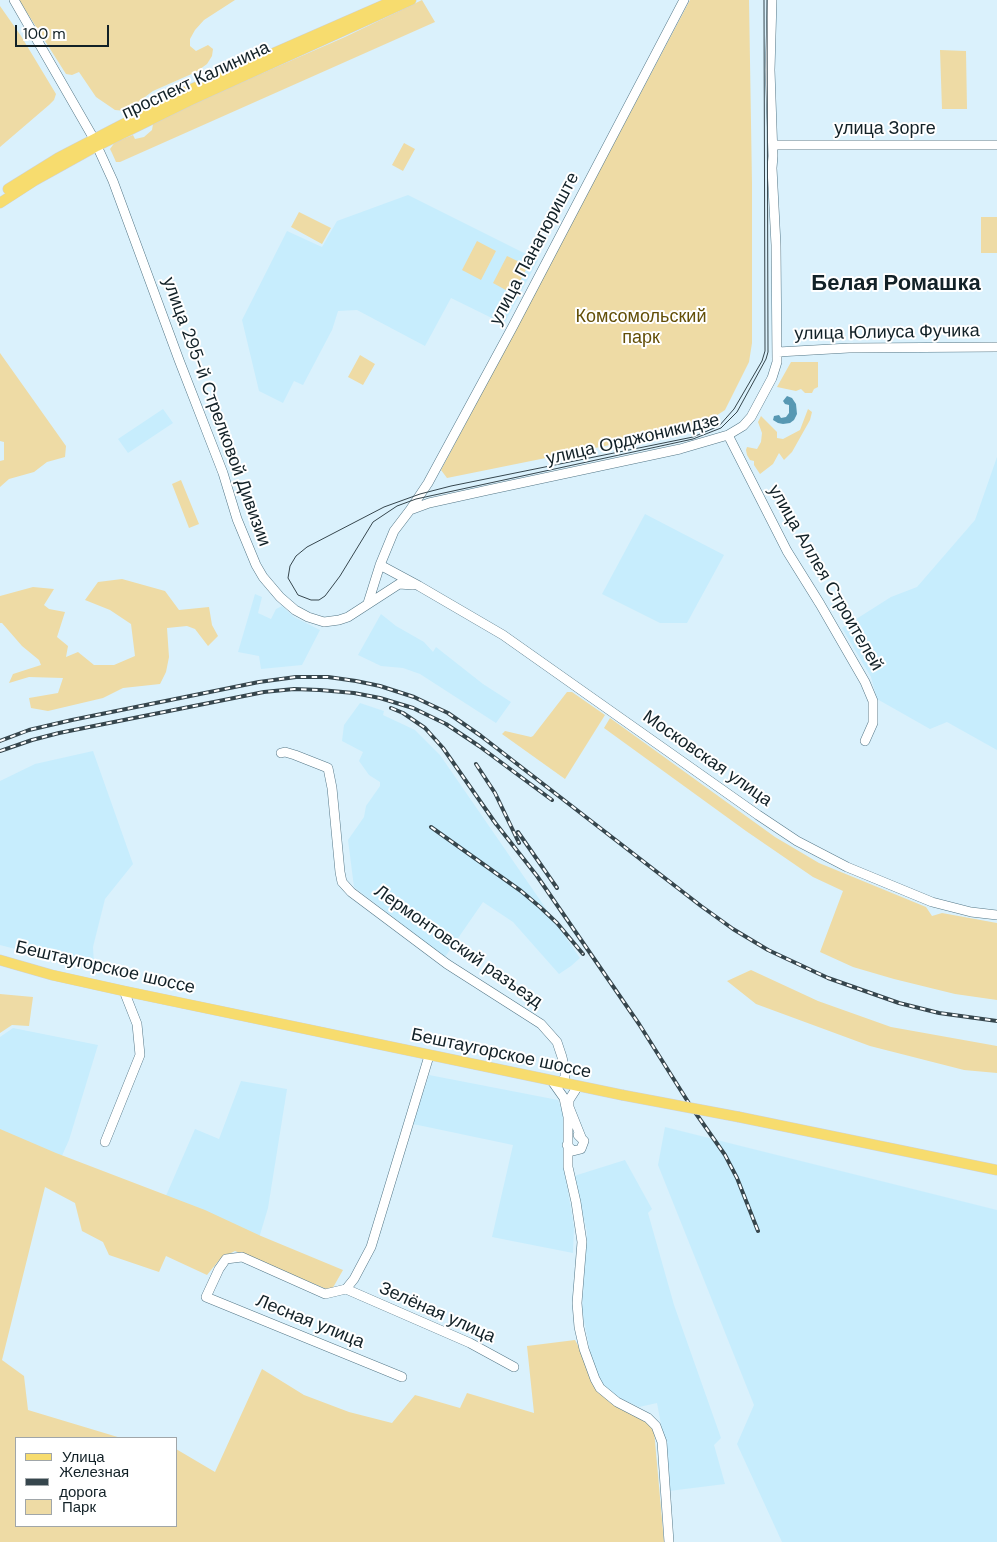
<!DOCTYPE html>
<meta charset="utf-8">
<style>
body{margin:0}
#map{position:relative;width:997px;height:1542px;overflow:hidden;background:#daf1fc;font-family:"DM Sans",sans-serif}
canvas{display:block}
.legend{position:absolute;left:15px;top:1437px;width:162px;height:90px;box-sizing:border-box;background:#fff;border:1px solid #a0a6a9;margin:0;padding:6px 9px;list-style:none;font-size:15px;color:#122127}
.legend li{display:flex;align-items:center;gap:10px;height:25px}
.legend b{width:25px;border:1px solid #a0a6a9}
.scale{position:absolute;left:15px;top:25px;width:94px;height:22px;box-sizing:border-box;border:2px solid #122127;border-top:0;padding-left:6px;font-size:15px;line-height:18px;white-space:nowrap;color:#122127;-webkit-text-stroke:4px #fff;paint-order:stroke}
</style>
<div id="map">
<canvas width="997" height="1542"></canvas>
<ul class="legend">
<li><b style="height:6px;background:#f7dc6e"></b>Улица</li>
<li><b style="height:6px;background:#36464d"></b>Железная дорога</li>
<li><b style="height:14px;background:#eedba5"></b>Парк</li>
</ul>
<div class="scale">100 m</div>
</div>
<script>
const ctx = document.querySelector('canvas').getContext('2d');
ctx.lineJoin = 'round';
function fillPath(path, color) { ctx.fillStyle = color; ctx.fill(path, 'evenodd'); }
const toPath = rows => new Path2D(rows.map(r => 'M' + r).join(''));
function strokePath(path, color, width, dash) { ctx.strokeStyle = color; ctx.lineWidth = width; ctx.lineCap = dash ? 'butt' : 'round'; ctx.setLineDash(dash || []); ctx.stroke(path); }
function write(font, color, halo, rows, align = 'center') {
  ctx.font = font + ' "DM Sans",sans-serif'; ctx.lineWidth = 4; ctx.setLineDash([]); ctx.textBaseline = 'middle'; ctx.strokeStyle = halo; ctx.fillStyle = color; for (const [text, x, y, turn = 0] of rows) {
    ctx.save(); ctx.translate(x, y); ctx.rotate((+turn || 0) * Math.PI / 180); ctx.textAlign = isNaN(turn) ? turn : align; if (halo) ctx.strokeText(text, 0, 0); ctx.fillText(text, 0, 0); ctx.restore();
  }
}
const built = toPath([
 [408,195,538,260,504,324,451,298,425,346,357,310,338,311,332,330,303,385,294,381,283,403,259,391,242,320,287,231,322,247,337,221],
 [163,409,173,423,128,453,118,439],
 [997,457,997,750,947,722,930,729,877,699,871,677,842,628,891,597,917,587,975,520],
 [645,514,724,555,687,623,660,623,602,594],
 [255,594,262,597,258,613,271,619,276,609,282,606,294,617,320,630,302,665,261,669,259,656,238,652],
 [381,614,396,626,424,642,433,652,436,647,483,684,511,702,496,723,420,674,403,668,381,666,358,655],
 [360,703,384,711,383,715,415,730,440,755,580,958,571,966,559,974,513,922,483,902,445,957,354,887,348,840,364,817,366,806,380,786,380,782,369,775,359,761,363,752,342,741,344,725],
 [93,751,133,864,105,899,93,947,94,966,78,965,0,945,0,781,35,764],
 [13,1028,98,1045,69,1140,60,1160,0,1134,0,1037],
 [429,1075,558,1100,566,1118,563,1162,574,1227,573,1253,492,1237,513,1145,413,1124],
 [241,1081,287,1089,268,1208,259,1238,165,1198,195,1129,219,1139],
 [665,1127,997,1210,997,1542,782,1542,737,1444,754,1405,658,1165],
 [625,1160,652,1209,648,1213,674,1305,721,1438,714,1445,725,1484,669,1491,666,1451,657,1403,639,1407,616,1396,604,1387,593,1366,582,1310,587,1232,574,1176]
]);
const green = toPath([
 [19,0,235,0,204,20,195,30,190,39,190,46,196,51,208,45,213,49,212,56,207,64,196,72,153,91,126,111,115,110,96,97,79,72,72,75,66,74],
 [422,0,435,22,120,162,116,162,112,153,110,149,115,142,133,135,135,139,144,137,152,130,153,124,164,116,345,37],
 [690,0,749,0,752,184,752,343,749,362,725,410,705,423,694,428,447,478,441,470],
 [0,6,21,36,56,94,54,100,49,105,0,147],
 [940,50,966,51,967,109,942,109],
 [404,143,415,149,403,171,392,165],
 [299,212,331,228,322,244,291,227],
 [981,217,997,217,997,253,981,253],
 [477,241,496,251,481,280,462,270],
 [507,256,528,266,513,294,493,283],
 [0,353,66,446,65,457,47,462,34,472,9,479,0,487,0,461,4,460,4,442,0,441],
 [360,355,375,364,363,385,348,377],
 [791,362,818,362,818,387,814,389,812,393,805,393,801,389,796,391,777,387],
 [808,409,812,412,810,420,792,452,784,460,779,453,773,464,760,474,754,465,754,461,750,460,747,455,746,450,747,447,757,449,761,442,762,433,758,422,761,416,777,432,777,438,783,439,800,430],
 [181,480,199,524,189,528,172,484],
 [122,579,165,591,179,610,209,607,212,625,218,636,208,646,195,629,187,626,167,628,169,657,166,672,160,684,123,688,103,698,48,711,31,708,29,698,58,693,63,678,29,677,9,683,13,674,41,665,39,660,22,646,2,623,0,623,0,596,33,587,54,589,44,605,49,609,65,612,57,637,68,646,66,657,78,652,94,665,114,665,135,656,131,624,110,610,85,600,98,582],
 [567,692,572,692,605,715,565,779,502,734,505,731,531,737,533,736],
 [610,718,775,837,819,863,926,907,932,916,942,913,997,923,997,1000,955,994,894,979,853,967,820,952,843,891,813,877,746,831,604,728],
 [751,970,818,1001,891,1027,997,1046,997,1073,964,1070,870,1046,756,1004,727,981],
 [0,994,33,997,29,1026,12,1025,0,1033],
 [0,1129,56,1153,205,1210,261,1236,343,1270,331,1291,235,1251,221,1258,207,1275,166,1256,159,1272,109,1255,103,1242,82,1231,75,1203,45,1187,2,1360,24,1376,28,1410,121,1438,16,1438,16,1526,176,1526,176,1449,215,1472,262,1369,304,1395,349,1412,392,1423,415,1395,460,1408,467,1393,534,1413,527,1346,575,1340,609,1402,653,1419,664,1542,0,1542]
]);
const water = toPath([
 [787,396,792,398,796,404,797,414,794,420,790,423,783,424,778,423,773,420,774,416,779,415,781,418,786,417,789,413,789,405,785,404,783,401]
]);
const minor = toPath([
 [14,0,94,139],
 [773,145,997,145],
 [97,146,113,181,179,360,223,473,237,519,256,565,263,577,280,597,295,610,308,617,324,622,339,620,348,617,399,584,413,585],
 [778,352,849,348,997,347],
 [728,435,787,551,820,604,865,682,873,701,873,723,865,741],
 [410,510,428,483,512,328,684,0],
 [380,565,419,586,503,635,758,815,797,841,847,867,932,902,971,912,997,915],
 [368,603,380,565,394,531,410,510,429,503,488,490,680,449,728,435,743,426,751,417,772,378,777,362,776,245,772,168,773,156,770,70,772,0],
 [281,753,285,752,295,755,328,768,332,788,340,872,342,882,351,892,447,964,541,1024,557,1042,562,1057,565,1071,565,1077,561,1083],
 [552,1081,564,1098,568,1117,568,1167,576,1202,582,1242,577,1303,579,1327,584,1349,595,1379,600,1388,617,1402,648,1418,656,1426,662,1442,669,1542],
 [578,1086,569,1100,569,1107,581,1137],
 [105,1142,140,1055,137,1024,124,991],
 [567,1145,573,1151,581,1149,584,1141,578,1135],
 [346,1289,470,1343,514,1367],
 [402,1377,206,1297,219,1269,226,1259,242,1257,325,1294,346,1289,354,1279,371,1247,429,1056]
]);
const major = toPath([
 [8,189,58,158,187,91,395,0],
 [0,203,34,181,97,146,191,100,411,0],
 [0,960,52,975,124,991,622,1095],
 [739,1117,997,1170]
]);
const tram = toPath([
 [764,0,765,351,762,361,734,409,719,426,693,437,451,486,420,494,384,507,307,547,296,556,290,566,288,578,298,595,311,600,319,600,325,596,340,576,373,522,397,506,416,499,693,439,721,428,737,412,766,359,768,352,767,0]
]);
const rail = toPath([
 [391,708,403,713,425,728,443,748,496,824],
 [0,741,29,730,72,720,259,682,296,677,328,677,356,681,380,686,414,697,448,713,481,736,701,906,733,929,768,950,828,978,899,1003,939,1013,997,1021],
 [0,751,32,740,59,733,264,692,294,689,320,690,354,693,380,698,413,708,446,724,479,746,552,800],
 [476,764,495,793,519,843],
 [493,820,537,876,639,1024,690,1105,725,1155,737,1178,758,1231],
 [431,827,521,891,540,907,557,923,583,954],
 [518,832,557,888]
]);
const majorBridge = toPath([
 [622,1095,739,1117]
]);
const streetNames = [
 ["проспект Калинина",196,81,-25],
 ["улица Зорге",885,129],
 ["улица Панагюриште",535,249,-62],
 ["улица Юлиуса Фучика",887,333,-1],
 ["улица 295-й Стрелковой Дивизии",216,412,70],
 ["улица Орджоникидзе",633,440,-13],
 ["улица Аллея Строителей",825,578,60],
 ["Московская улица",707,759,35],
 ["Лермонтовский разъезд",458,947,35],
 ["Бештаугорское шоссе",105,968,13],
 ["Бештаугорское шоссе",501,1054,12],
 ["Зелёная улица",437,1313,24],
 ["Лесная улица",310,1322,22]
];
const parkNames = [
 ["Комсомольский",641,317],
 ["парк",641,338]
];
const districtNames = [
 ["Белая Ромашка",896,284]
];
fillPath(built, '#c7edfd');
fillPath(green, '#eedba5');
fillPath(water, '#5798b3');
strokePath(minor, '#547787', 10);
strokePath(major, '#d0d3d4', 11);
strokePath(minor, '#fff', 9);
strokePath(major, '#f7dc6e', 10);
strokePath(tram, '#36464d', 1);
strokePath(rail, '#36464d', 4);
strokePath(rail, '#fff', 2, [5.5]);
strokePath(majorBridge, '#d0d3d4', 11, []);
strokePath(majorBridge, '#f7dc6e', 10);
write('18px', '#122127', '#fff', streetNames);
write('18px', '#634f07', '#fff', parkNames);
write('bold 22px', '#122127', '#fff', districtNames);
</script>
